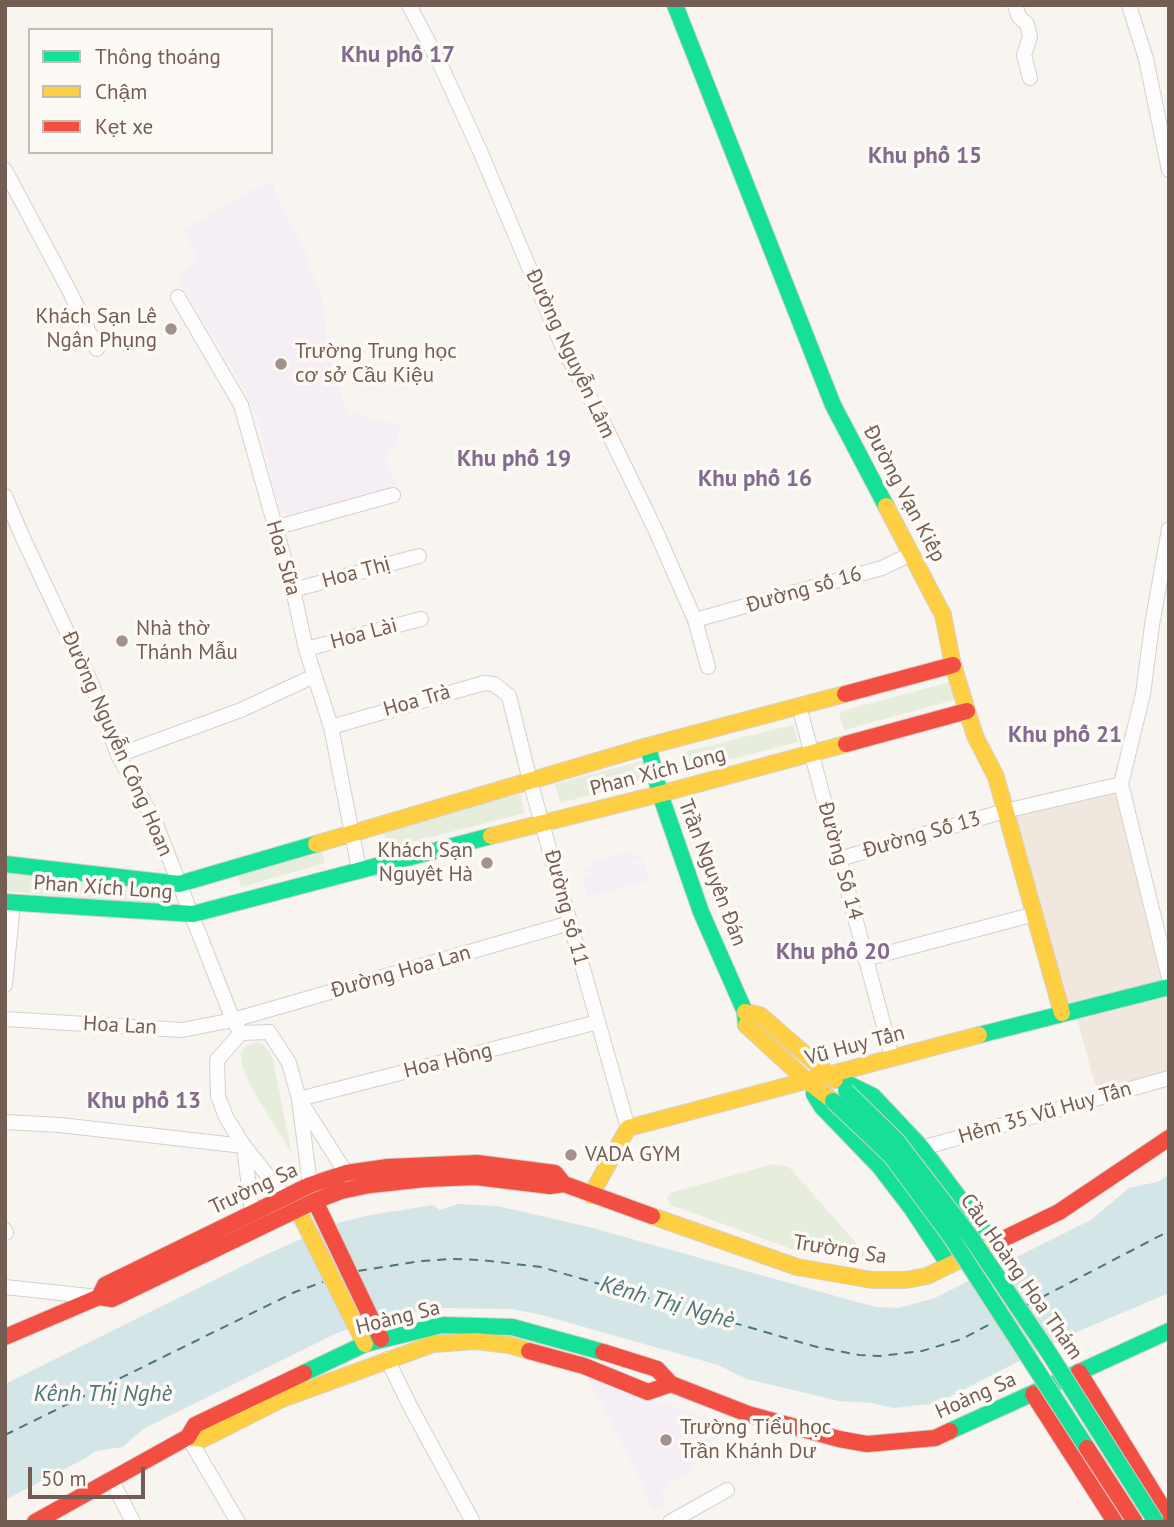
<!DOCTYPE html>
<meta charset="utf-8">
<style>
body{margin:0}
#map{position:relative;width:1174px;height:1527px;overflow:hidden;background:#f8f4f0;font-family:"PT Sans",sans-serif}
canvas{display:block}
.frame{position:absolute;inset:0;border:7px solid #745d52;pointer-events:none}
.legend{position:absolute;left:28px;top:28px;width:245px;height:126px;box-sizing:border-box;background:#fdf9f4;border:2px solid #c6bbb3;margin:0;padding:9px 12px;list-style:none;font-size:21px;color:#745d52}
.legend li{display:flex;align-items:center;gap:14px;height:35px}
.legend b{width:35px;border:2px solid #c6bbb3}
.scale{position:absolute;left:28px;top:1467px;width:117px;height:32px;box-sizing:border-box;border:4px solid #745d52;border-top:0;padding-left:9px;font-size:21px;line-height:24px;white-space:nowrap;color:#745d52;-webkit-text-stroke:5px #fdf9f4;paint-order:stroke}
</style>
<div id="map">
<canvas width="1174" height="1527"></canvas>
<div class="frame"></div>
<ul class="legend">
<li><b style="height:9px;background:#16e098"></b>Thông thoáng</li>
<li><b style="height:9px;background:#ffcf43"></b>Chậm</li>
<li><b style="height:9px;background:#f24e42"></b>Kẹt xe</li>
</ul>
<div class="scale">50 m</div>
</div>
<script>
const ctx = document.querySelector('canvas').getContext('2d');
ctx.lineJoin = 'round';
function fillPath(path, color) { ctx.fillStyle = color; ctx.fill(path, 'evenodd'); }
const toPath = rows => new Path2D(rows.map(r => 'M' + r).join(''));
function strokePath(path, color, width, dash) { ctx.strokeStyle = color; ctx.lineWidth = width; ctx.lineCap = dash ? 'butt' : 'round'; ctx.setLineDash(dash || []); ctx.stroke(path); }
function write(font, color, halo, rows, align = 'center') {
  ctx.font = font + ' "PT Sans",sans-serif'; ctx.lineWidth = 7; ctx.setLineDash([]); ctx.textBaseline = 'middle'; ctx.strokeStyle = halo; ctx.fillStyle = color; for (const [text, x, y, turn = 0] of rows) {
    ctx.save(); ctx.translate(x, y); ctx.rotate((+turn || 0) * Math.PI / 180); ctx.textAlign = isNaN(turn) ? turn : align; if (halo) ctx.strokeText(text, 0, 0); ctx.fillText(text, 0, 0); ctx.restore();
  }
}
const residential = toPath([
 [1117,787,1169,983,1169,1077,1098,1096,1075,1011,1063,1013,1007,813]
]);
const education = toPath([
 [272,182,277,199,303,246,322,301,325,316,326,345,345,406,351,412,400,426,397,442,384,461,396,482,394,491,291,516,279,509,257,418,242,384,178,280,178,275,198,261,183,230,254,189],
 [630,852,631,857,641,854,642,859,633,862,633,865,644,862,649,881,587,897,582,878,594,874,593,872,585,874,583,868,592,866,591,862],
 [588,1378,719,1422,707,1454,700,1452,693,1470,666,1484,668,1488,661,1493,666,1504,653,1511,644,1492,646,1491]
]);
const green = toPath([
 [953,681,957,699,844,730,839,712],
 [793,725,798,742,685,771,680,753],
 [645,760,650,779,560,803,555,784],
 [520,794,525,813,388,848,383,829],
 [321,848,325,863,241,887,237,871],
 [5,873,168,889,167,906,5,891],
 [256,1042,264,1045,272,1056,292,1154,252,1089,242,1066,241,1053,245,1047],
 [773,1164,789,1167,865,1253,863,1259,856,1260,794,1250,671,1205,667,1198,670,1193]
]);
const water = toPath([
 [1169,1175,1169,1293,1072,1334,949,1397,930,1404,893,1408,873,1403,839,1401,747,1379,718,1365,542,1315,512,1309,442,1308,379,1318,337,1333,143,1429,123,1447,96,1451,84,1459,5,1500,5,1384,265,1255,335,1224,365,1216,433,1205,440,1210,458,1204,497,1206,589,1227,857,1302,876,1307,898,1308,935,1298,1091,1220,1129,1188,1157,1182]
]);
const ferry = toPath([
 [358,1271,421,1261,451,1259,481,1260,541,1267,817,1347,859,1355,880,1356,922,1351,962,1339,994,1322],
 [1027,1305,1169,1231],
 [5,1435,295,1292,323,1282]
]);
const street = toPath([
 [409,5,441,66,480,151,563,348,607,430,655,529,695,620,708,667],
 [1015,5,1019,17,1027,24,1030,37,1024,55,1030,78],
 [1129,5,1146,59,1169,170],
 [5,170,70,292,97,349],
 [178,297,241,405,293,590,306,649,331,727,359,869],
 [5,496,23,538,92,685,118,755,155,822,233,1020,241,1033],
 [274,528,393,495],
 [1169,529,1152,625,1143,694,1121,784,1169,978],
 [293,590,419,556],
 [695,620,882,568,911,554],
 [306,649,421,619],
 [799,706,892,1057],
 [331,727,484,683,494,684,509,696,530,781,628,1128],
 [118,755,241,710,314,676],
 [839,859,1005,811,1121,784],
 [865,959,1035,914],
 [5,985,13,903],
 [5,1019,182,1030,233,1020,570,923],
 [5,1122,60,1125,244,1146,252,1213],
 [922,1148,1169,1078],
 [346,1173,299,1099,598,1022],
 [284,1196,244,1146,226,1117,218,1096,217,1060,241,1033,269,1032,289,1063,299,1099,310,1185],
 [5,1230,6,1233],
 [5,1287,98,1297],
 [387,1359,410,1406,473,1522],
 [188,1437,238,1522],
 [111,1479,133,1522],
 [670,1522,727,1490]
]);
const fast = toPath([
 [675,5,833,405,886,506],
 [648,746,660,794,701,912,745,1012,746,1025],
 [5,864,179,884,316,844],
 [5,902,193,914,491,836],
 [979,1035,1169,987],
 [834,1077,873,1096,922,1148,993,1243],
 [814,1094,822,1107,879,1166,912,1209,949,1265],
 [304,1373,365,1344,442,1325,512,1327,603,1352],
 [950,1431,1169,1331]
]);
const slow = toPath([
 [886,506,943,615,953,665,975,736,996,777,1062,1013],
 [491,836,660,794,846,744],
 [316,844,648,746,845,694],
 [745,1012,760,1015,835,1080],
 [746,1025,807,1081,833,1101],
 [591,1195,628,1128,979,1035],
 [298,1210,365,1344],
 [652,1216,797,1267,872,1280,906,1280,927,1276,997,1242],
 [188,1437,203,1439,282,1399,433,1344,476,1341,509,1345,529,1351]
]);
const jam = toPath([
 [845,694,953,665],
 [846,744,967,711],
 [315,1201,381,1339],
 [997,1242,1059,1212,1169,1138],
 [99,1297,105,1285,310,1185,346,1173,388,1167,477,1163,555,1173,564,1184,652,1216],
 [5,1337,99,1297,112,1299,315,1201,341,1191,370,1185,426,1179,476,1177,550,1186,564,1184],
 [529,1351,584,1366,648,1392,671,1384],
 [603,1352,657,1369,671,1384,748,1414,839,1439,867,1444,935,1438,950,1431],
 [1079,1372,1169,1518],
 [1033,1394,1115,1522],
 [35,1522,188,1437,195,1425,304,1373]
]);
const fastBridge = toPath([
 [846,1091,897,1141,970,1236,1049,1353,1156,1522],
 [833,1101,891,1156,951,1237,1087,1448]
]);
const jamBridge = toPath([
 [1087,1448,1135,1522]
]);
const markers = [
 [171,329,7,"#a29289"],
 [281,364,7,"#a29289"],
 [122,641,7,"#a29289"],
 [487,863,7,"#a29289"],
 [571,1155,7,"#a29289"],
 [666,1440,7,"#a29289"]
];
const poiNames = [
 ["Khách Sạn Lê",157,317,"right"],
 ["Ngân Phụng",157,341,"right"],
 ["Trường Trung học",295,352],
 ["cơ sở Cầu Kiệu",295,376],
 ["Nhà thờ",136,629],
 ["Thánh Mẫu",136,653],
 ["Khách Sạn",473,851,"right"],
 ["Nguyêt Hà",473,875,"right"],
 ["VADA GYM",585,1155],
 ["Trường Tiểu học",680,1428],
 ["Trần Khánh Dư",680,1452]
];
const streetNames = [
 ["Đường Nguyễn Lâm",570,354,65],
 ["Đường Vạn Kiếp",904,494,62],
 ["Hoa Sữa",283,558,74],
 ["Hoa Thị",356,573,-15],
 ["Đường số 16",804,590,-16],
 ["Hoa Lài",364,634,-15],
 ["Hoa Trà",417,701,-16],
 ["Đường Nguyễn Công Hoan",117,744,66],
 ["Phan Xích Long",658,772,-15],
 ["Đường Số 13",922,835,-16],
 ["Đường Số 14",840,861,75],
 ["Trần Nguyên Đán",712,873,69],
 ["Phan Xích Long",103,888,4],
 ["Đường số 11",566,908,75],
 ["Đường Hoa Lan",401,972,-16],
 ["Hoa Lan",120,1026,3],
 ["Vũ Huy Tấn",855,1046,-15],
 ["Hoa Hồng",448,1061,-14],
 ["Hẻm 35 Vũ Huy Tấn",1045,1113,-16],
 ["Trường Sa",254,1189,-25],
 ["Trường Sa",840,1250,9],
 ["Cầu Hoàng Hoa Thám",1021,1277,55],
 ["Hoàng Sa",398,1318,-14],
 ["Hoàng Sa",976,1396,-24]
];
const neighbourhoodNames = [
 ["Khu phố 17",398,55],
 ["Khu phố 15",925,156],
 ["Khu phố 19",514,459],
 ["Khu phố 16",755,479],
 ["Khu phố 21",1065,735],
 ["Khu phố 20",833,952],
 ["Khu phố 13",144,1101]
];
const waterNames = [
 ["Kênh Thị Nghè",667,1303,16],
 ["Kênh Thị Nghè",103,1394]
];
fillPath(residential, '#f0e7df');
fillPath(education, '#f5eef4');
fillPath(green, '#e6eddd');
fillPath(water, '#d3e5e7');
strokePath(ferry, '#4b777d', 2, [9, 7]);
strokePath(street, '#d5d0cb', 16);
strokePath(fast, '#d6d0cb', 18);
strokePath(slow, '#d6d0cb', 18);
strokePath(jam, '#d6d0cb', 18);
strokePath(street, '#fefdfd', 14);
strokePath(fast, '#16e098', 16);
strokePath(slow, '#ffcf43', 16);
strokePath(jam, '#f24e42', 16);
strokePath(fastBridge, '#d6d0cb', 18, []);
strokePath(jamBridge, '#d6d0cb', 18, []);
strokePath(fastBridge, '#16e098', 16);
strokePath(jamBridge, '#f24e42', 16);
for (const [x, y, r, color] of markers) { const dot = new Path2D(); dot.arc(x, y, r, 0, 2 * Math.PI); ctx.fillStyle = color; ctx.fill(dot); strokePath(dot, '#fdf9f4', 2.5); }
write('21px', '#745d52', '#fdf9f4', poiNames, 'left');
write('21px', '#745d52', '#fdf9f4', streetNames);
write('bold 23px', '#816b8e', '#fdf9f4', neighbourhoodNames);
write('italic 23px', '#4b777d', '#fdf9f4', waterNames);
</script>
